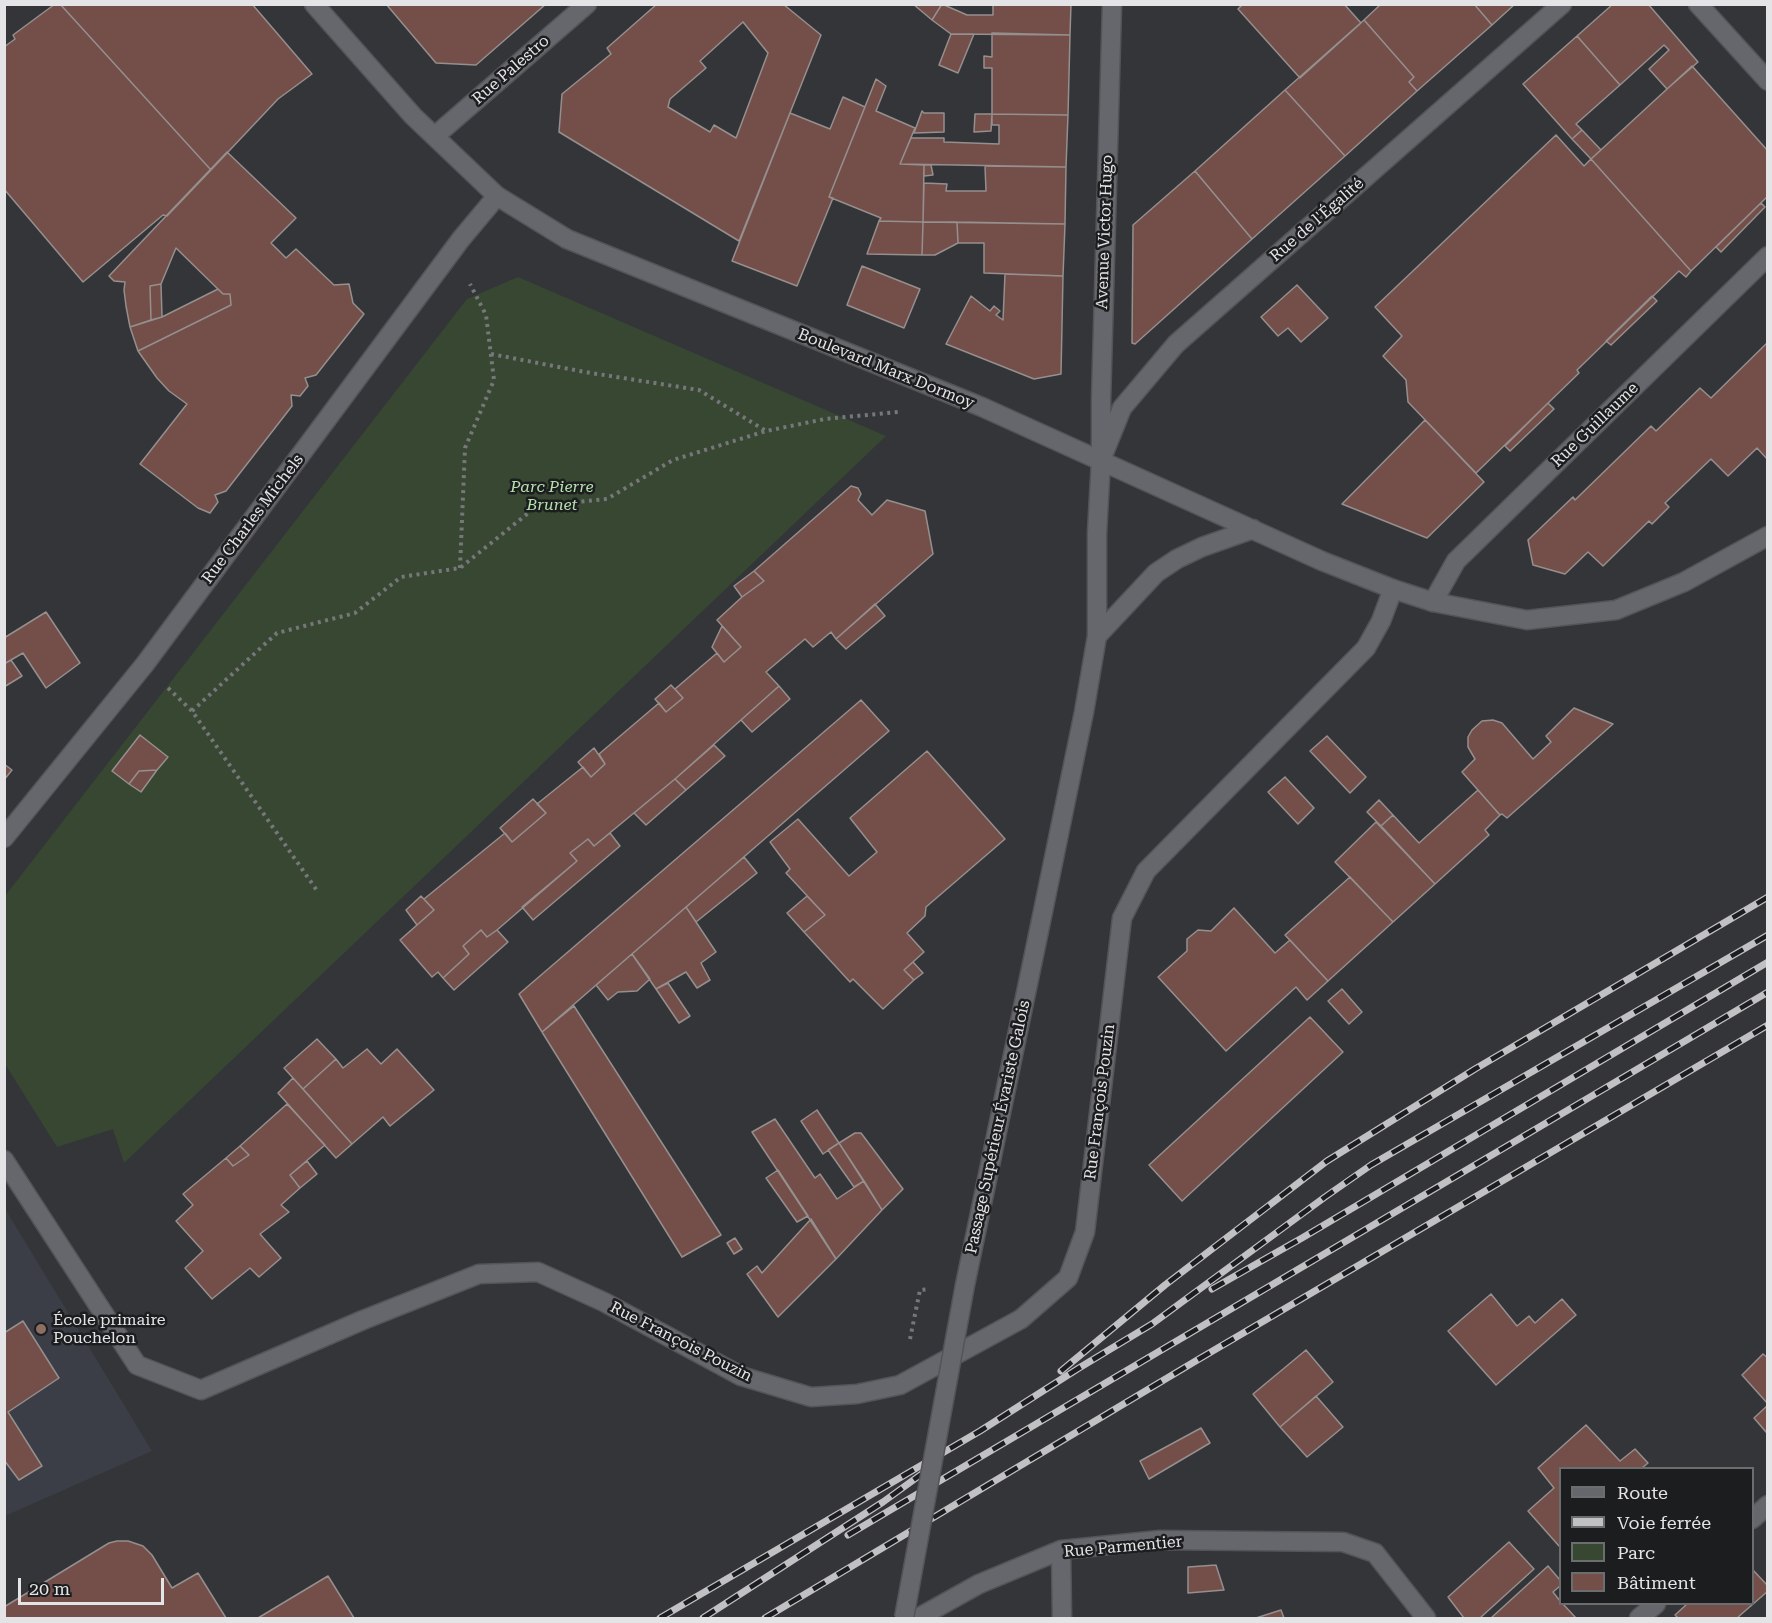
<!DOCTYPE html>
<meta charset="utf-8">
<style>
body{margin:0}
#map{position:relative;width:1772px;height:1623px;overflow:hidden;background:#343539;font-family:"Roboto Serif",serif}
canvas{display:block}
.frame{position:absolute;inset:0;border:6px solid #e4e4e7;pointer-events:none}
.legend{position:absolute;left:1559px;top:1467px;width:195px;height:138px;box-sizing:border-box;background:#1c1d1f;border:2px solid #6c6d6f;margin:0;padding:8px 10px;list-style:none;font-size:18px;color:#e4e4e7}
.legend li{display:flex;align-items:center;gap:12px;height:30px}
.legend b{width:30px;border:2px solid #6c6d6f}
.scale{position:absolute;left:18px;top:1578px;width:146px;height:27px;box-sizing:border-box;border:3px solid #e4e4e7;border-top:0;padding-left:8px;font-size:18px;line-height:21px;white-space:nowrap;color:#e4e4e7;-webkit-text-stroke:4px #1c1d1f;paint-order:stroke}
</style>
<div id="map">
<canvas width="1772" height="1623"></canvas>
<div class="frame"></div>
<ul class="legend">
<li><b style="height:8px;background:#66676c"></b>Route</li>
<li><b style="height:8px;background:#c1c1c4"></b>Voie ferrée</li>
<li><b style="height:16px;background:#374732"></b>Parc</li>
<li><b style="height:16px;background:#744f4a"></b>Bâtiment</li>
</ul>
<div class="scale">20 m</div>
</div>
<script>
const ctx = document.querySelector('canvas').getContext('2d');
ctx.lineJoin = 'round';
function fillPath(path, color) { ctx.fillStyle = color; ctx.fill(path, 'evenodd'); }
const toPath = rows => new Path2D(rows.map(r => 'M' + r).join(''));
function strokePath(path, color, width, dash) { ctx.strokeStyle = color; ctx.lineWidth = width; ctx.lineCap = dash ? 'butt' : 'round'; ctx.setLineDash(dash || []); ctx.stroke(path); }
function write(font, color, halo, rows, align = 'center') {
  ctx.font = font + ' "Roboto Serif",serif'; ctx.lineWidth = 5; ctx.setLineDash([]); ctx.textBaseline = 'middle'; ctx.strokeStyle = halo; ctx.fillStyle = color; for (const [text, x, y, turn = 0] of rows) {
    ctx.save(); ctx.translate(x, y); ctx.rotate((+turn || 0) * Math.PI / 180); ctx.textAlign = isNaN(turn) ? turn : align; if (halo) ctx.strokeText(text, 0, 0); ctx.fillText(text, 0, 0); ctx.restore();
  }
}
const built = toPath([
 [4,1207,152,1451,5,1516,4,1516]
]);
const green = toPath([
 [518,277,886,436,124,1163,113,1129,57,1147,5,1064,5,896,467,299]
]);
const building = toPath([
 [55,4,60,4,211,170,167,216,163,215,83,282,4,189,4,47,15,39,13,35,55,4],
 [60,4,252,4,312,74,278,99,211,170,60,4],
 [386,4,546,4,476,65,436,63,386,4],
 [657,4,783,4,821,35,739,241,559,132,562,94,611,54,607,48,657,4],
 [743,22,768,53,736,138,714,125,710,132,668,107,670,99,706,68,700,61,743,22],
 [913,4,942,4,932,20,913,4],
 [942,4,967,15,993,15,993,4,1071,4,1070,35,951,34,932,20,942,4],
 [1243,4,1344,4,1361,23,1300,78,1238,9,1243,4],
 [1381,4,1474,4,1492,25,1417,91,1409,82,1414,77,1364,20,1381,4],
 [1474,4,1515,4,1492,25,1474,4],
 [1613,4,1648,4,1698,62,1667,89,1649,69,1669,50,1664,45,1620,85,1577,36,1613,4],
 [1364,20,1414,77,1409,82,1417,91,1345,156,1285,90,1364,20],
 [992,33,1070,35,1068,115,992,114,992,68,984,68,984,56,992,57,992,33],
 [951,34,974,34,958,73,939,65,951,34],
 [1577,36,1620,85,1576,124,1582,130,1572,139,1523,84,1577,36],
 [1692,66,1768,151,1768,196,1691,271,1591,159,1692,66],
 [876,79,886,86,876,111,915,128,900,164,924,165,923,222,879,221,881,218,829,197,876,79],
 [1285,90,1345,156,1252,239,1195,171,1285,90],
 [843,97,865,107,829,197,833,198,797,286,732,261,790,113,830,129,843,97],
 [922,111,924,113,944,113,944,132,914,133,922,111],
 [975,114,992,114,991,131,974,132,975,114],
 [992,114,1068,115,1066,167,900,164,911,138,944,138,944,142,999,144,999,125,992,125,992,114],
 [1582,130,1601,150,1591,159,1572,139,1582,130],
 [1556,135,1584,166,1591,159,1691,271,1686,277,1679,271,1577,370,1579,373,1476,473,1408,402,1406,380,1383,356,1402,336,1375,307,1556,135],
 [227,152,296,218,271,243,286,258,296,249,334,285,349,284,353,303,364,314,316,375,305,378,308,386,300,396,291,395,292,406,226,491,215,495,218,502,210,513,198,508,140,464,187,404,169,391,157,378,138,351,231,305,230,294,223,294,176,248,161,284,150,286,151,320,130,327,126,306,124,290,125,282,114,281,109,276,227,152],
 [924,165,931,165,933,175,924,176,924,165],
 [985,166,1066,167,1065,224,923,222,924,183,947,184,946,191,986,191,985,166],
 [1195,171,1252,239,1135,344,1132,343,1133,225,1195,171],
 [1761,203,1765,207,1721,252,1716,247,1761,203],
 [879,221,923,222,922,255,867,254,879,221],
 [923,222,957,222,958,243,935,255,922,255,923,222],
 [957,222,1065,224,1063,276,984,273,984,243,958,243,957,222],
 [862,266,920,289,904,328,847,305,862,266],
 [1005,274,1063,276,1061,374,1034,379,946,344,971,296,990,311,994,306,1000,311,996,315,1003,320,1005,274],
 [161,284,162,317,151,320,150,286,161,284],
 [1297,285,1328,318,1301,342,1288,328,1278,336,1261,317,1297,285],
 [218,289,223,294,230,294,231,305,138,351,130,327,162,317,218,289],
 [1652,296,1657,301,1611,345,1606,341,1652,296],
 [1768,342,1768,460,1757,448,1728,476,1711,459,1665,503,1669,507,1652,524,1649,521,1603,566,1588,552,1565,574,1533,565,1528,540,1573,497,1575,500,1651,426,1656,431,1700,388,1711,398,1768,342],
 [1548,403,1554,409,1510,451,1505,446,1548,403],
 [1425,420,1484,482,1427,538,1342,504,1425,420],
 [851,486,858,488,861,494,858,500,872,515,887,500,925,511,933,554,836,639,831,632,813,647,805,639,766,672,779,686,675,779,594,846,588,839,570,853,577,861,497,930,487,937,481,930,463,946,469,954,443,978,438,972,432,977,400,940,434,910,424,899,505,833,512,842,546,813,537,804,583,767,591,777,605,764,599,754,659,703,666,712,683,698,675,689,717,653,724,662,741,647,717,620,742,597,764,581,754,571,851,486],
 [754,571,764,581,742,597,734,586,754,571],
 [875,604,885,616,846,649,836,639,875,604],
 [46,612,80,663,46,688,23,653,4,664,4,638,46,612],
 [722,626,741,647,724,662,712,647,722,626],
 [11,660,22,676,4,687,4,664,11,660],
 [671,685,683,698,666,712,655,699,671,685],
 [779,686,790,699,752,732,741,720,779,686],
 [861,700,889,731,542,1032,519,994,861,700],
 [1574,708,1613,724,1507,818,1502,814,1500,815,1462,772,1475,759,1468,747,1468,737,1472,730,1482,721,1493,720,1502,723,1533,759,1551,742,1546,736,1574,708],
 [140,735,168,757,157,770,139,771,129,784,112,771,140,735],
 [1327,736,1366,777,1350,793,1310,751,1327,736],
 [714,745,725,756,686,790,675,779,714,745],
 [594,748,605,764,591,777,578,762,594,748],
 [927,751,1005,839,926,907,925,916,907,933,924,952,904,970,914,980,883,1009,853,979,850,982,804,932,825,915,786,873,790,869,770,842,798,819,849,876,877,852,850,818,927,751],
 [4,764,12,770,4,780,4,764],
 [157,770,141,792,129,784,139,771,157,770],
 [1285,777,1314,808,1298,824,1268,792,1285,777],
 [675,779,686,790,646,825,634,813,675,779],
 [1478,790,1500,815,1485,830,1489,835,1435,884,1381,826,1393,815,1419,843,1478,790],
 [533,799,546,813,512,842,500,828,533,799],
 [1379,800,1393,815,1381,826,1367,812,1379,800],
 [1376,822,1435,884,1393,922,1335,862,1376,822],
 [610,833,620,846,533,920,522,907,577,861,570,853,588,839,594,846,610,833],
 [744,857,757,873,696,922,686,907,744,857],
 [1350,877,1393,922,1328,981,1285,935,1350,877],
 [421,896,434,910,417,925,406,910,421,896],
 [807,896,825,915,804,932,787,913,807,896],
 [686,907,716,952,701,963,710,980,697,988,686,972,656,989,632,954,686,907],
 [1234,908,1275,953,1290,940,1328,981,1307,1000,1296,987,1226,1051,1158,977,1187,951,1187,939,1198,930,1211,931,1234,908],
 [481,930,487,937,497,930,508,942,454,990,443,978,469,954,463,946,481,930],
 [632,954,650,979,637,991,618,992,608,1000,596,985,632,954],
 [913,962,923,973,914,980,904,970,913,962],
 [668,983,690,1016,679,1023,656,989,668,983],
 [1342,989,1362,1012,1349,1024,1328,1001,1342,989],
 [574,1006,721,1235,682,1257,542,1032,574,1006],
 [1310,1017,1343,1052,1182,1201,1149,1165,1310,1017],
 [317,1039,336,1059,303,1089,284,1068,317,1039],
 [367,1049,381,1064,397,1049,434,1090,390,1126,383,1117,352,1144,303,1089,336,1059,343,1068,367,1049],
 [293,1078,352,1144,336,1158,278,1093,293,1078],
 [287,1104,325,1145,290,1175,300,1188,281,1205,289,1212,260,1234,281,1258,259,1277,250,1268,212,1299,185,1268,203,1251,176,1221,193,1205,183,1194,226,1158,233,1166,249,1155,240,1146,287,1104],
 [817,1110,839,1143,823,1154,801,1121,817,1110],
 [775,1119,815,1178,820,1174,837,1199,864,1181,882,1210,836,1259,752,1132,775,1119],
 [855,1133,861,1133,903,1189,882,1210,839,1143,855,1133],
 [839,1143,864,1181,854,1187,828,1150,839,1143],
 [240,1146,249,1155,233,1166,226,1158,240,1146],
 [307,1161,317,1174,300,1188,290,1175,307,1161],
 [778,1170,808,1216,797,1222,766,1178,778,1170],
 [811,1219,836,1259,778,1317,747,1274,757,1266,762,1273,811,1219],
 [735,1238,742,1249,734,1254,727,1243,735,1238],
 [1491,1294,1517,1326,1529,1316,1535,1323,1562,1299,1576,1315,1496,1385,1448,1331,1491,1294],
 [23,1321,59,1378,8,1412,42,1466,19,1480,4,1460,4,1333,23,1321],
 [1306,1350,1333,1382,1280,1427,1253,1394,1306,1350],
 [1763,1354,1768,1358,1768,1404,1742,1375,1763,1354],
 [1316,1396,1343,1427,1307,1457,1280,1427,1316,1396],
 [1768,1405,1768,1430,1766,1432,1754,1418,1768,1405],
 [1586,1425,1620,1461,1635,1449,1648,1463,1642,1468,1560,1468,1560,1545,1559,1546,1528,1511,1554,1488,1538,1468,1586,1425],
 [1201,1428,1210,1443,1149,1479,1140,1461,1201,1428],
 [117,1541,128,1541,143,1546,152,1555,172,1588,198,1573,226,1618,4,1618,4,1607,109,1543,117,1541],
 [1509,1542,1534,1569,1480,1618,1464,1618,1448,1597,1509,1542],
 [1216,1565,1224,1590,1188,1593,1188,1567,1216,1565],
 [1548,1566,1560,1580,1560,1586,1553,1592,1560,1601,1560,1604,1563,1604,1576,1618,1491,1618,1548,1566],
 [1752,1569,1768,1586,1768,1591,1737,1618,1678,1618,1675,1615,1687,1604,1752,1604,1752,1569],
 [328,1576,354,1618,258,1618,328,1576],
 [1281,1610,1284,1618,1256,1618,1281,1610]
]);
const path = toPath([
 [491,354,585,372,699,390,766,431],
 [460,568,465,448,494,380,486,315,470,284],
 [168,688,192,711,318,892],
 [192,711,277,633,355,613,401,577,460,568,537,506,607,499,673,460,766,431,825,419,898,412],
 [910,1339,920,1290,929,1289]
]);
const street = toPath([
 [1698,4,1768,81],
 [435,136,587,4],
 [1101,452,1101,401,1112,4],
 [1101,460,1122,408,1176,344,1562,4],
 [1433,602,1456,561,1768,256],
 [4,838,145,664,461,239,497,196],
 [4,1160,137,1365,201,1390,363,1320,479,1274,538,1272,604,1302,741,1376,811,1397,857,1394,900,1385,1021,1319,1068,1278,1085,1232,1122,918,1146,871,1366,648,1381,621,1393,589],
 [1752,1519,1768,1505],
 [1061,1550,1062,1618],
 [918,1618,979,1584,1061,1550,1160,1540,1343,1542,1375,1553,1426,1618],
 [1639,1618,1656,1604]
]);
const secondary = toPath([
 [314,4,413,116,497,196,567,239,982,407,1322,561,1393,589,1433,602,1527,620,1616,610,1684,582,1768,536],
 [1097,636,1156,573,1177,559,1202,547,1253,529],
 [1041,921,1084,712,1097,636,1097,533,1101,460]
]);
const rail = toPath([
 [1212,1289,1302,1238,1768,962],
 [1061,1371,1165,1285,1327,1161,1475,1069,1768,897],
 [848,1535,1768,992],
 [660,1618,980,1431,1079,1368,1152,1324,1325,1197,1371,1165,1768,935],
 [703,1618,883,1502,923,1473],
 [765,1618,1199,1359,1768,1025]
]);
const secondaryBridge = toPath([
 [904,1618,965,1285,1041,921]
]);
const markers = [
 [41,1329,6,"#8d6e63"]
];
const streetNames = [
 ["Rue Palestro",511,70,-41],
 ["Rue de l'Égalité",1317,220,-41],
 ["Avenue Victor Hugo",1105,232,-88],
 ["Boulevard Marx Dormoy",886,369,22],
 ["Rue Guillaume",1595,425,-44],
 ["Rue Charles Michels",253,519,-53],
 ["Rue François Pouzin",1100,1102,-83],
 ["Passage Supérieur Évariste Galois",998,1127,-78],
 ["Rue François Pouzin",681,1342,27],
 ["Rue Parmentier",1123,1547,-5]
];
const parkNames = [
 ["Parc Pierre",552,487],
 ["Brunet",552,505]
];
const poiNames = [
 ["École primaire",53,1320],
 ["Pouchelon",53,1338]
];
fillPath(built, '#3b3d47');
fillPath(green, '#374732');
fillPath(building, '#744f4a');
strokePath(building, '#958f8e', 1.5);
strokePath(street, '#545458', 21);
strokePath(secondary, '#545458', 21);
strokePath(path, '#77777b', 4, [3, 4.5]);
strokePath(street, '#66676c', 18);
strokePath(secondary, '#66676c', 18);
strokePath(rail, '#c1c1c4', 7);
strokePath(rail, '#1c1d1f', 4.5, [14]);
strokePath(secondaryBridge, '#545458', 21, []);
strokePath(secondaryBridge, '#66676c', 18);
for (const [x, y, r, color] of markers) { const dot = new Path2D(); dot.arc(x, y, r, 0, 2 * Math.PI); ctx.fillStyle = color; ctx.fill(dot); strokePath(dot, '#1c1d1f', 2); }
write('16px', '#e4e4e7', '#1c1d1f', streetNames);
write('italic 16px', '#b7e0ac', '#1c1d1f', parkNames);
write('16px', '#e4e4e7', '#1c1d1f', poiNames, 'left');
</script>
